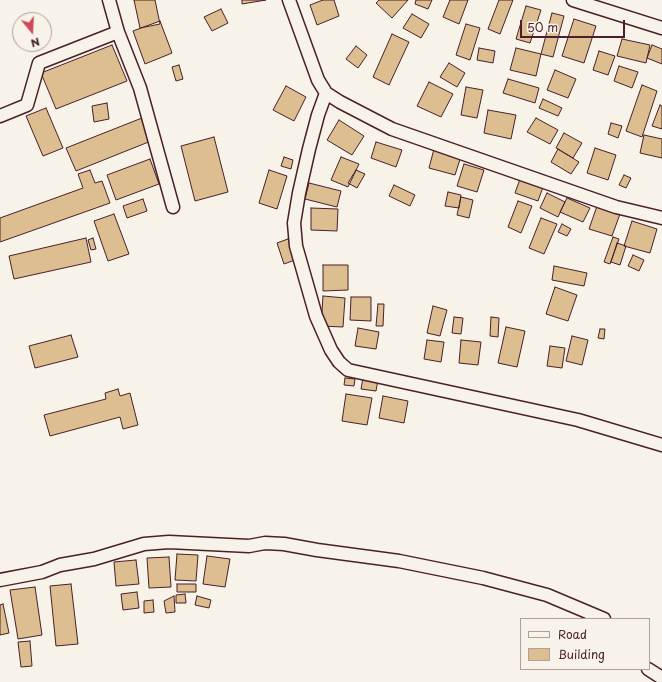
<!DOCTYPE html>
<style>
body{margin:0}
#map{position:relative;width:662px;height:682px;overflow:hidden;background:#f7f3e8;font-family:"Playpen Sans",sans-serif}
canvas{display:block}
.legend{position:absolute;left:520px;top:618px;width:130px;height:52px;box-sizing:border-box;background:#f7f3e8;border:1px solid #b29e9c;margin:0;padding:5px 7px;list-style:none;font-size:12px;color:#4a1f2b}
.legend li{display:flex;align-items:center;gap:8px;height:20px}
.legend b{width:20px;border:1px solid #b29e9c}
.north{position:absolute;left:12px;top:12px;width:40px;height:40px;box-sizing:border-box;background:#f7f3e8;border:1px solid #b29e9c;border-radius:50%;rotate:162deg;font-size:11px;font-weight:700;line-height:16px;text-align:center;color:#4a1f2b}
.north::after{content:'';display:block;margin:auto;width:14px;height:18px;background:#d1495b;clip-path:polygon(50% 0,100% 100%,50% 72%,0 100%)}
.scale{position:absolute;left:520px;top:20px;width:105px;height:18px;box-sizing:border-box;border:2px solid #4a1f2b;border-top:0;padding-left:5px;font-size:12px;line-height:14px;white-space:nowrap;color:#4a1f2b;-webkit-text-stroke:3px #f7f3e8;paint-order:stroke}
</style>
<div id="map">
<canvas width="662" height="682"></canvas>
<ul class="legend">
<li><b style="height:5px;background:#f7f3e8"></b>Road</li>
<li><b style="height:11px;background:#dcbe90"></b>Building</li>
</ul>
<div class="north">N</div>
<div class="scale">50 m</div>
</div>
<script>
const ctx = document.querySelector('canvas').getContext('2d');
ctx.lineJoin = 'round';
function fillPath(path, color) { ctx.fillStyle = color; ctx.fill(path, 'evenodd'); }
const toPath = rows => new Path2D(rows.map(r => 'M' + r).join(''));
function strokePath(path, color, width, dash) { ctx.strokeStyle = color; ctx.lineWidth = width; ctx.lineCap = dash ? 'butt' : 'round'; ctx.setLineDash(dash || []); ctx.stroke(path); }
const building = toPath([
 [134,0,155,0,160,24,140,28,134,0],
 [242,0,266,0,242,4,242,0],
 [323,0,334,0,339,16,317,25,310,5,323,0],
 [379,0,408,0,392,18,376,3,379,0],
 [416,0,432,0,428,9,415,4,416,0],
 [450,0,468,0,459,24,443,17,450,0],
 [499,0,513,0,500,34,488,29,499,0],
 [526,6,541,10,530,43,516,39,526,6],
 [221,9,228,23,212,31,204,17,221,9],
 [552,13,564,16,553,57,541,54,552,13],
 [412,14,429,24,421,38,403,28,412,14],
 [574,19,596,26,584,63,562,56,574,19],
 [160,21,172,53,145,64,133,31,160,21],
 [466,24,480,28,470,60,456,55,466,24],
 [392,34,409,42,389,85,373,77,392,34],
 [622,39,650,45,646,63,617,56,622,39],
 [112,45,127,81,56,109,41,73,112,45],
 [652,45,662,49,662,64,647,58,652,45],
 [356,46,367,55,358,68,346,59,356,46],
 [479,48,495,51,493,63,477,60,479,48],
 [516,48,541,54,536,76,510,70,516,48],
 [599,51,615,56,608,75,593,70,599,51],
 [449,63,465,73,457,87,440,77,449,63],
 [179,65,183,79,176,81,172,67,179,65],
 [619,66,638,72,632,88,614,81,619,66],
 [555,70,576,79,568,98,547,90,555,70],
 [508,79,539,88,535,103,503,93,508,79],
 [429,82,453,94,441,117,417,106,429,82],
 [642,85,657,91,642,137,626,131,642,85],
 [286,86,306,97,294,121,273,110,286,86],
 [466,87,483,90,477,118,461,115,466,87],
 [543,99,562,108,558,116,539,108,543,99],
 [107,103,109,119,94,122,92,106,107,103],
 [660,105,662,106,662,129,652,126,660,105],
 [46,108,63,148,43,156,26,116,46,108],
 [488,110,516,115,511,139,484,133,488,110],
 [142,118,151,141,76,171,66,148,142,118],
 [536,118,558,130,550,144,527,132,536,118],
 [339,120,364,136,352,155,327,140,339,120],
 [611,123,622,126,618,138,608,134,611,123],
 [564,133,582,143,573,158,556,148,564,133],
 [644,135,662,139,662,158,640,153,644,135],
 [214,137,228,192,195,201,181,146,214,137],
 [376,142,402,150,396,167,371,158,376,142],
 [595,148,616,155,608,180,587,173,595,148],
 [434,149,461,156,455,175,429,168,434,149],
 [558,149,579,162,571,174,551,162,558,149],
 [284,157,293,160,291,169,281,166,284,157],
 [341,157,359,164,348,187,331,180,341,157],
 [150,159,159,184,116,200,107,175,150,159],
 [464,164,484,170,477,192,457,186,464,164],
 [90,170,95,183,102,181,110,203,0,242,0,218,83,188,78,174,90,170],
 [269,170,287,176,277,209,259,203,269,170],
 [356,170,365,174,357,188,348,183,356,170],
 [624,175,631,178,626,188,619,185,624,175],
 [520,179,543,187,538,201,515,193,520,179],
 [309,183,341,191,337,207,305,199,309,183],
 [394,185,415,195,410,206,389,196,394,185],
 [448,192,461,195,459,208,445,206,448,192],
 [547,193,565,202,558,217,540,208,547,193],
 [461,197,473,200,469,218,457,215,461,197],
 [567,198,590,208,583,222,560,212,567,198],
 [143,199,147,211,127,218,123,206,143,199],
 [518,201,532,206,521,233,508,227,518,201],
 [597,206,620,214,612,236,589,229,597,206],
 [311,208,338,209,337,231,311,230,311,208],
 [114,214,129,254,108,261,94,221,114,214],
 [541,218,557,224,544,254,529,248,541,218],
 [632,221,657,229,650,253,624,246,632,221],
 [562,224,571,229,567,236,558,232,562,224],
 [613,237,619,239,610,264,604,262,613,237],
 [86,238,91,262,14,279,9,256,86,238],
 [93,238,96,249,91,250,88,240,93,238],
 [288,239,295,260,284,264,277,243,288,239],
 [617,243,626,246,620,265,611,262,617,243],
 [633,255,644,260,639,271,628,266,633,255],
 [323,265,348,265,348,290,323,291,323,265],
 [554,266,587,273,584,286,552,280,554,266],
 [555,287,577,295,568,321,546,314,555,287],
 [323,296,345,298,343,327,321,326,323,296],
 [351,297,371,297,371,321,350,320,351,297],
 [378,304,384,304,383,326,376,326,378,304],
 [433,306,447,310,440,336,427,333,433,306],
 [454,317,463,318,461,334,452,333,454,317],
 [491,317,499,318,498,337,490,336,491,317],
 [506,327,525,331,517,367,498,363,506,327],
 [358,328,379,332,376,349,355,346,358,328],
 [600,329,605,329,604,339,598,338,600,329],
 [71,335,78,357,35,368,29,346,71,335],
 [572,336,588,340,582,365,566,361,572,336],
 [427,340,444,342,441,362,424,359,427,340],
 [461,340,481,342,478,365,459,363,461,340],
 [550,346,565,348,562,368,547,366,550,346],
 [345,378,355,379,354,386,344,385,345,378],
 [363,378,378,380,376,391,361,389,363,378],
 [118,389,120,396,130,393,138,425,123,429,120,417,50,436,44,415,106,399,105,393,118,389],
 [346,394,372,398,367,425,342,421,346,394],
 [383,396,408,401,404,423,379,418,383,396],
 [177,554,198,555,196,581,175,580,177,554],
 [207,556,230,559,225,587,203,584,207,556],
 [169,557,171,587,149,588,147,558,169,557],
 [136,560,139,584,116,586,114,562,136,560],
 [71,584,78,644,56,646,50,586,71,584],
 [177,584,196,584,196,592,177,592,177,584],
 [35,587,42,635,18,639,10,590,35,587],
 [137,592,139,608,123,610,121,594,137,592],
 [185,594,186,603,176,603,176,595,185,594],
 [174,596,175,612,166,613,164,601,174,596],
 [197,596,211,600,209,608,195,605,197,596],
 [153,600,154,612,144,613,144,601,153,600],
 [3,604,9,633,0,635,0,605,3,604],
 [30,641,32,666,21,667,18,642,30,641]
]);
const street = toPath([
 [109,0,118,32,140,88,173,207],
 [289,0,318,80,326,93,340,102,392,129,616,207,662,218],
 [573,0,662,28],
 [326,93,318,115,309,149,299,193,294,223,296,246,316,316,331,350,339,362,348,370,578,420,662,445],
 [0,116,27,105,39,63,118,32],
 [0,580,42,572,60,565,94,559,144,544,169,542,249,546,265,543,284,544,317,550,399,561,483,578,547,595,604,619],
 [648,669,662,678]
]);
fillPath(building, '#dcbe90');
strokePath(building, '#4a1f2b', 1);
strokePath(street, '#4a1f2b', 15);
strokePath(street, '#f7f3e8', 12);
</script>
